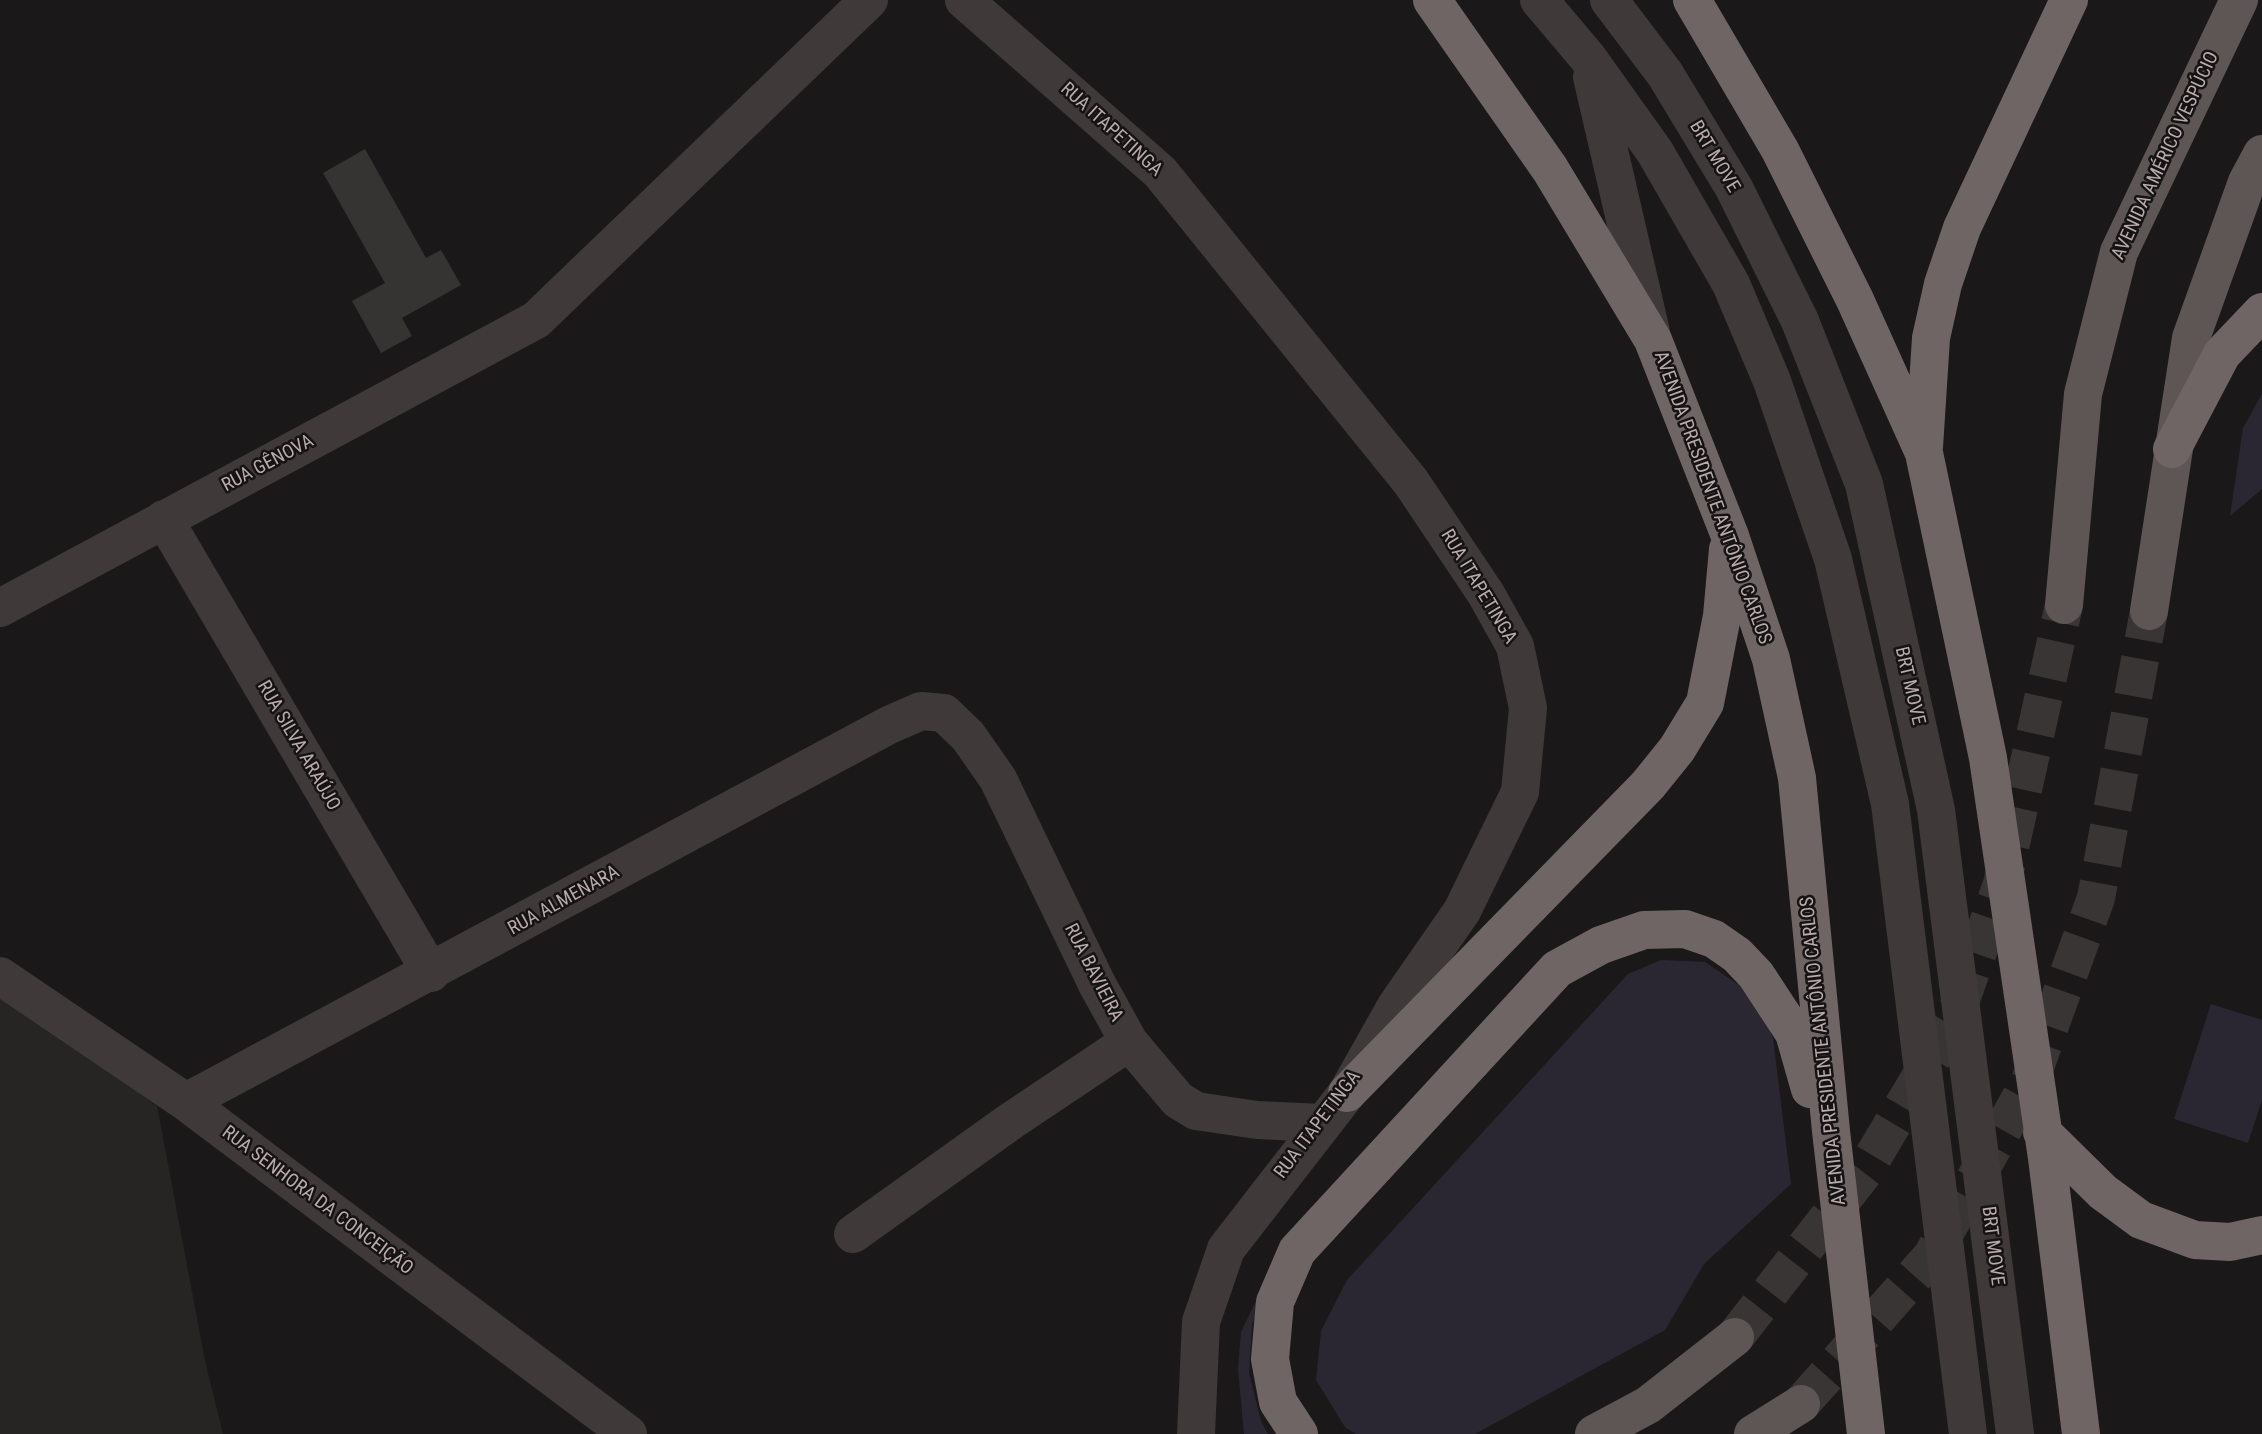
<!DOCTYPE html>
<meta charset="utf-8">
<style>
body{margin:0}
canvas{display:block;background:#1a1818}
</style>
<canvas width="2262" height="1434"></canvas>
<script>
const ctx = document.querySelector('canvas').getContext('2d');
ctx.lineJoin = 'round';
function fillPath(path, color) { ctx.fillStyle = color; ctx.fill(path, 'evenodd'); }
const toPath = rows => new Path2D(rows.map(r => 'M' + r).join(''));
function strokePath(path, color, width, dash) { ctx.strokeStyle = color; ctx.lineWidth = width; ctx.lineCap = dash ? 'butt' : 'round'; ctx.setLineDash(dash || []); ctx.stroke(path); }
function write(font, color, halo, rows, align = 'center') {
  ctx.font = font + ' "Roboto Condensed",sans-serif'; ctx.lineWidth = 5; ctx.setLineDash([]); ctx.textBaseline = 'middle'; ctx.strokeStyle = halo; ctx.fillStyle = color; for (const [text, x, y, turn = 0] of rows) {
    ctx.save(); ctx.translate(x, y); ctx.rotate((+turn || 0) * Math.PI / 180); ctx.textAlign = isNaN(turn) ? turn : align; if (halo) ctx.strokeText(text, 0, 0); ctx.fillText(text, 0, 0); ctx.restore();
  }
}
const built = toPath([
 [0,991,157,1106,205,1361,223,1434,0,1434]
]);
const green = toPath([
 [2262,394,2262,489,2230,516,2243,428],
 [1661,960,1705,962,1742,987,1765,1020,1773,1038,1791,1184,1704,1264,1665,1330,1475,1434,1356,1434,1345,1427,1316,1380,1321,1331,1347,1280,1628,974],
 [2211,1004,2262,1020,2262,1100,2248,1143,2174,1119],
 [1279,1254,1252,1324,1249,1373,1261,1421,1268,1434,1244,1434,1238,1369,1241,1332]
]);
const building = toPath([
 [365,149,426,258,441,250,461,285,402,318,412,336,381,353,352,301,385,283,323,173]
]);
const majorTunnel = toPath([
 [1735,1337,1864,1172,1953,1022,2002,884,2064,605],
 [1801,1404,1932,1256,2030,1081,2096,898,2149,611]
]);
const minor = toPath([
 [964,0,1160,172,1411,482,1486,594,1515,646,1528,708,1520,792,1462,911,1396,1006,1347,1093,1226,1249,1201,1322,1196,1434],
 [1539,0,1588,58,1655,152,1731,284,1772,381,1833,559,1890,804,1968,1434],
 [1609,0,1665,74,1734,188,1800,321,1864,484,1936,810,2015,1434],
 [1592,77,1651,332],
 [164,519,431,973],
 [0,608,536,320,869,0],
 [0,976,186,1102,628,1434],
 [186,1102,889,725,921,711,944,713,968,736,998,779,1097,984,1129,1042,1178,1100,1196,1111,1257,1120,1322,1123],
 [853,1234,1011,1121,1129,1042]
]);
const major = toPath([
 [2064,605,2083,394,2119,252,2239,0],
 [2149,611,2191,338,2247,182,2262,154],
 [1594,1434,1648,1405,1735,1337],
 [1753,1434,1801,1404]
]);
const highway = toPath([
 [1432,0,1550,169,1653,340,1730,536,1771,659,1797,778,1831,1131,1866,1434],
 [1692,0,1780,150,1855,300,1924,453,1988,758,2047,1158,2081,1434],
 [1924,447,1931,338,1943,284,1962,228,2069,0],
 [2172,449,2222,354,2262,312],
 [1347,1093,1648,785,1677,749,1705,703,1722,616,1728,549],
 [2042,1132,2103,1192,2141,1220,2195,1240,2230,1242,2262,1235],
 [1299,1434,1278,1402,1270,1359,1275,1302,1297,1251,1557,969,1601,945,1644,930,1685,929,1714,939,1737,955,1756,975,1794,1033,1810,1089]
]);
const streetNames = [
 ["RUA ITAPETINGA",1111,130,42],
 ["AVENIDA AMÉRICO VESPÚCIO",2166,156,-65],
 ["BRT MOVE",1714,157,59],
 ["RUA GÊNOVA",268,464,-28],
 ["AVENIDA PRESIDENTE ANTÔNIO CARLOS",1712,498,70],
 ["RUA ITAPETINGA",1478,587,59],
 ["BRT MOVE",1909,686,77],
 ["RUA SILVA ARAÚJO",298,746,60],
 ["RUA ALMENARA",564,901,-29],
 ["RUA BAVIEIRA",1093,973,63],
 ["AVENIDA PRESIDENTE ANTÔNIO CARLOS",1824,1051,-96],
 ["RUA ITAPETINGA",1318,1125,-53],
 ["RUA SENHORA DA CONCEIÇÃO",317,1201,37],
 ["BRT MOVE",1992,1246,83]
];
fillPath(built, '#272424');
fillPath(green, '#2b2732');
fillPath(building, '#363333');
strokePath(majorTunnel, '#3a3535', 38, [38, 19]);
strokePath(minor, '#3f3939', 38);
strokePath(major, '#5e5555', 38);
strokePath(highway, '#706565', 38);
write('19px', '#baaaab', '#151313', streetNames);
</script>
